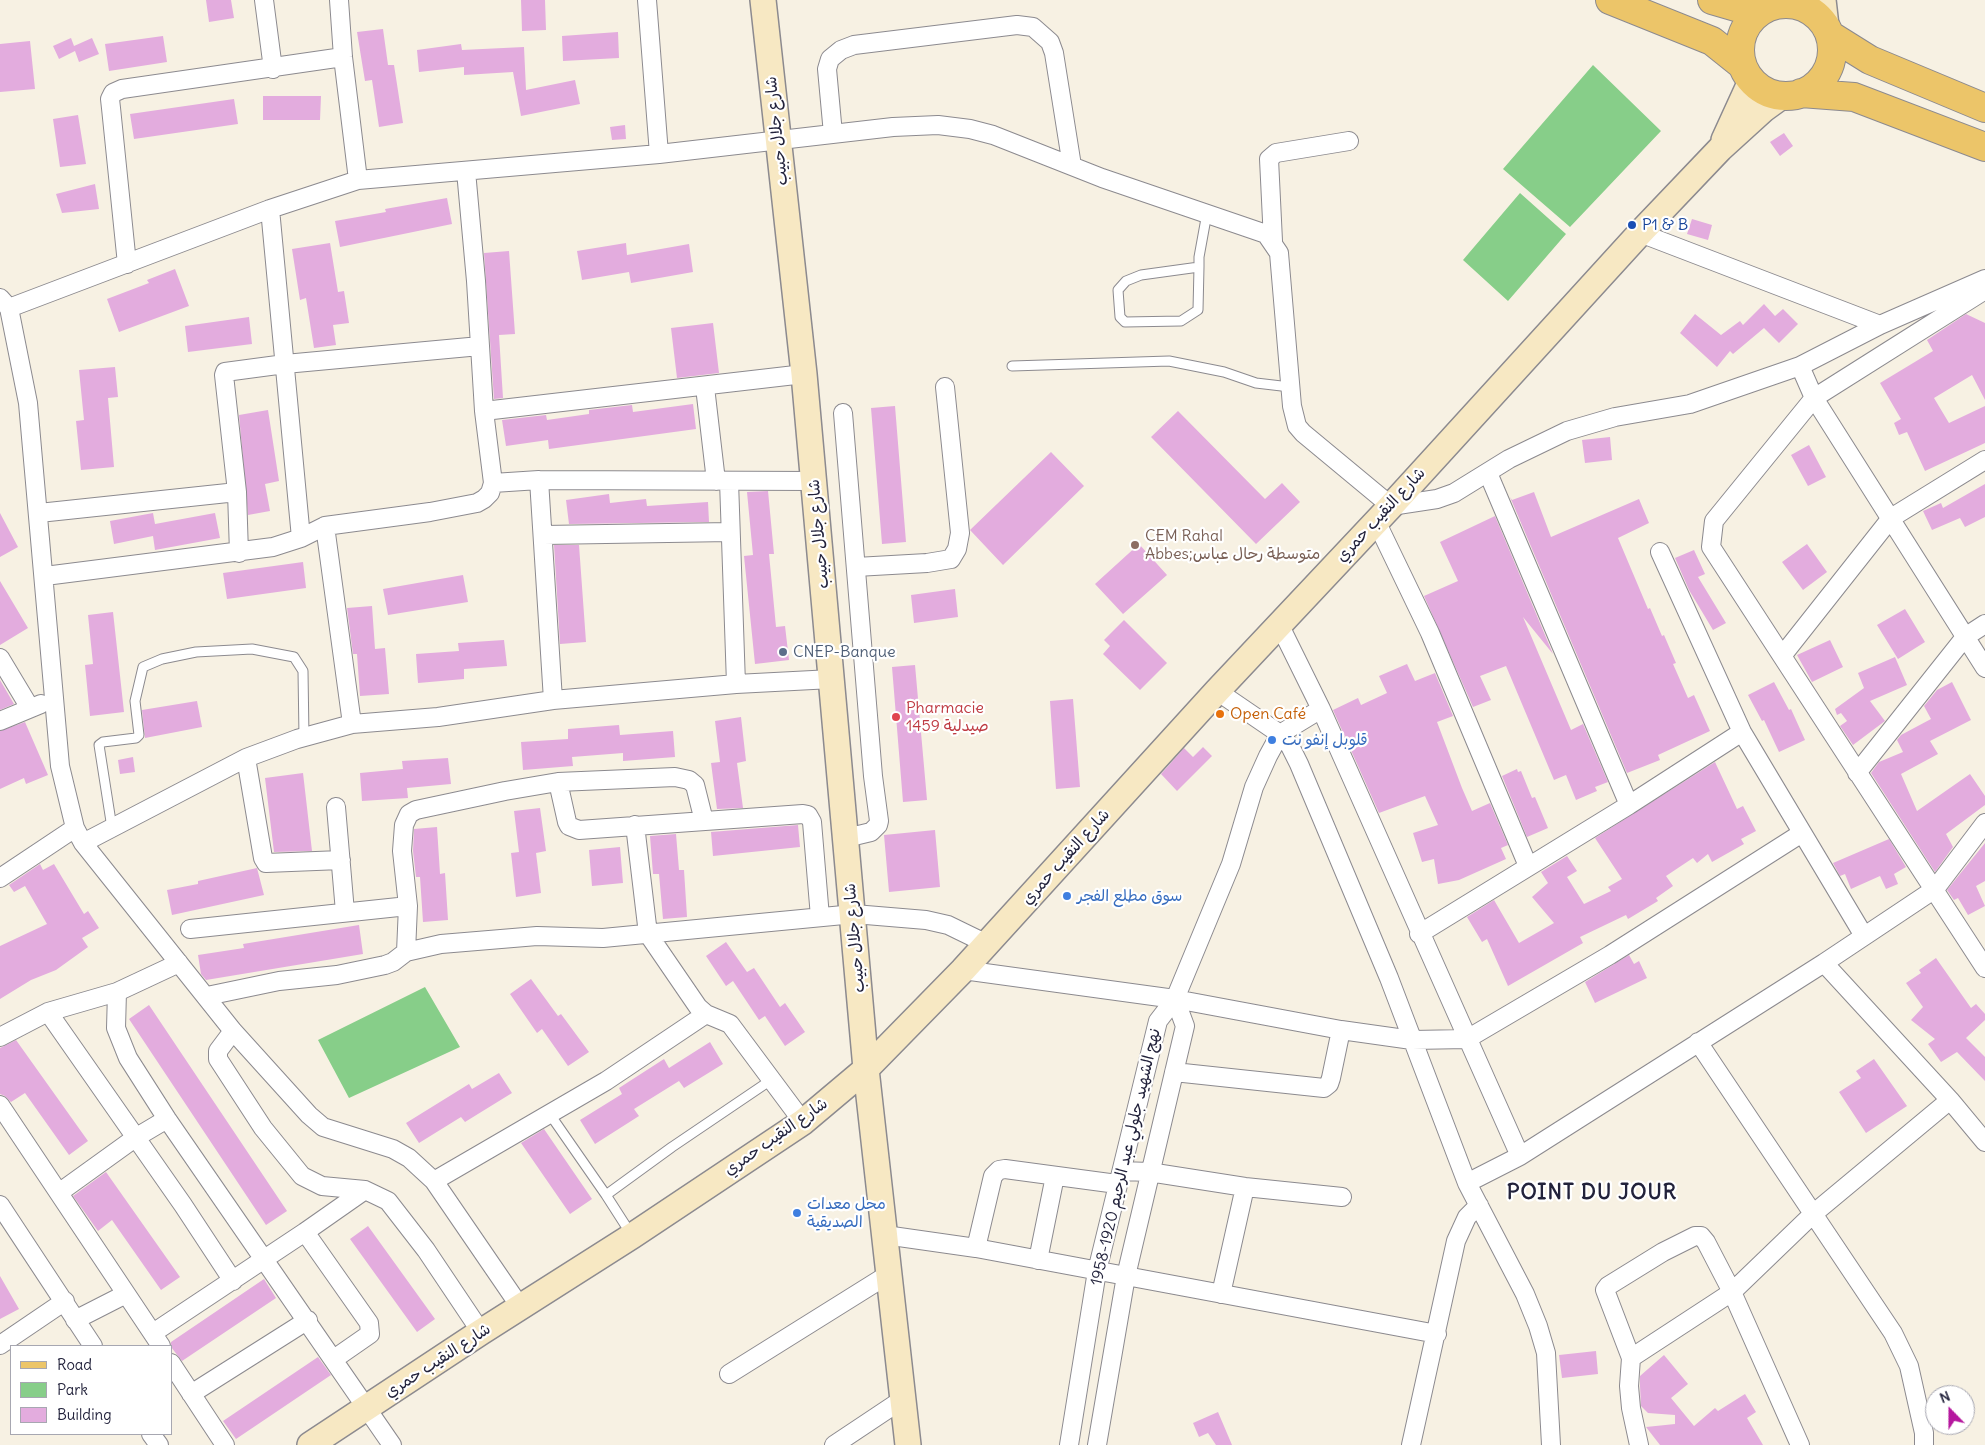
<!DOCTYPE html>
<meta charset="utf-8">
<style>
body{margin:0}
#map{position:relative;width:1985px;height:1445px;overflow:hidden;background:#f7f1e3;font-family:Delius,sans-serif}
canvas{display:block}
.legend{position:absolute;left:10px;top:1345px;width:162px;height:90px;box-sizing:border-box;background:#fff;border:1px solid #a7a7b1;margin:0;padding:6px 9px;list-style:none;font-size:15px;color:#22223b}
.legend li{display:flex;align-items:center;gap:10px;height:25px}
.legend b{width:25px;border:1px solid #a7a7b1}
.north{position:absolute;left:1925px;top:1385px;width:50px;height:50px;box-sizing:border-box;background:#fff;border:1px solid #a7a7b1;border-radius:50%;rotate:338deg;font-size:14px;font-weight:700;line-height:20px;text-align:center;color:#22223b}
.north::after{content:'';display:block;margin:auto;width:18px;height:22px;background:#b5179e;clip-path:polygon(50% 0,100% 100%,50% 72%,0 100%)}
</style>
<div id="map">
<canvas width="1985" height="1445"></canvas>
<ul class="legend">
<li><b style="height:6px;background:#ecc569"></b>Road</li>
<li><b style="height:14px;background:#87ce89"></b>Park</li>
<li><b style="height:14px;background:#e3acde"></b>Building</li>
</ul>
<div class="north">N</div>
</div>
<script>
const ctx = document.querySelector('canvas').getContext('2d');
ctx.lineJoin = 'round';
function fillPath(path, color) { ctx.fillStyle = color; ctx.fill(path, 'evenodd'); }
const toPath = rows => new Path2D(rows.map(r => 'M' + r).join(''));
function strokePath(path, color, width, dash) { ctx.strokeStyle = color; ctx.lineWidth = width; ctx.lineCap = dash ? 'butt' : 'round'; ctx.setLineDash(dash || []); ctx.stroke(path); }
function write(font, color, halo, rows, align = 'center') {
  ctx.font = font + ' Delius,"Playpen Sans Arabic",sans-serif'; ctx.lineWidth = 4.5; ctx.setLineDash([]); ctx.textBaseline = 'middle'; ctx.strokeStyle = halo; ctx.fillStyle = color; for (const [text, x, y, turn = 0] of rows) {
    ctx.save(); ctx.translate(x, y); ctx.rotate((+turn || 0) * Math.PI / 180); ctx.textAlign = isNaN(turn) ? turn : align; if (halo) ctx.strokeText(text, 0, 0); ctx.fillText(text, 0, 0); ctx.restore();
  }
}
const green = toPath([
 [1593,65,1661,131,1570,227,1503,169],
 [1520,193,1566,234,1508,301,1463,260],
 [425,987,460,1047,349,1098,318,1040]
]);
const building = toPath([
 [206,0,231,0,234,18,209,22],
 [521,0,545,0,546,30,522,31],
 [383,29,388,65,394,65,403,123,379,127,372,80,365,81,357,32],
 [618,32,619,58,563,61,562,36],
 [163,36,167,62,109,71,105,44],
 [71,38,74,46,92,38,99,54,79,62,75,51,59,59,53,46],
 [30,41,35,89,0,92,0,44],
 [461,44,462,50,524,47,526,90,575,80,580,104,521,116,513,72,464,75,464,67,419,72,417,50],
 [263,96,321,96,320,120,263,120],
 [234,99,238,124,134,139,130,114],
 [78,115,86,164,60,167,53,119],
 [625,125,626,139,612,140,610,127],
 [1784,133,1793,146,1780,156,1770,142],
 [95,184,99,209,62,213,56,194],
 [447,198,452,224,340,247,335,221,386,212,385,209],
 [1692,219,1712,225,1708,240,1687,234],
 [330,243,338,292,344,291,349,323,333,325,336,345,314,348,306,298,300,300,292,249],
 [626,243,627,255,689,244,693,272,631,283,629,272,582,280,577,251],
 [509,251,515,334,499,335,503,398,494,399,484,253],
 [175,269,189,306,119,332,107,299,149,283,147,280],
 [1764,304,1775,316,1783,309,1798,324,1779,343,1764,328,1733,354,1730,351,1717,367,1680,333,1695,314,1721,335,1740,321,1743,325],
 [1966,314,1985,323,1985,400,1972,375,1934,398,1949,423,1985,406,1985,443,1925,471,1907,432,1899,435,1894,423,1901,419,1880,383,1933,351,1927,340],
 [249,317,252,344,188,352,185,326],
 [713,323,719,373,677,378,671,328],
 [115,367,118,397,108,398,114,467,81,470,76,421,84,420,79,370],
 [693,404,696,429,549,449,548,440,506,446,502,420,546,415,547,420,589,414,589,410,632,405,633,412],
 [895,406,906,542,882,544,871,408],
 [268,410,279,481,265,484,270,511,248,515,239,415],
 [1178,411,1265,499,1282,483,1300,502,1256,544,1151,437],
 [1610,437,1612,460,1585,463,1582,440],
 [1809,445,1826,477,1808,486,1791,455],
 [1051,452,1084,486,1003,565,970,530],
 [1985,484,1985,517,1965,527,1960,518,1932,530,1923,511,1941,503,1943,508],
 [768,491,774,554,769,554,776,627,785,626,789,660,755,664,744,556,753,555,747,492],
 [1534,492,1551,537,1639,499,1649,523,1618,538,1648,609,1650,608,1662,636,1664,635,1676,663,1673,664,1688,698,1694,695,1710,731,1658,755,1660,760,1627,773,1510,497,1512,500],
 [609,494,610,503,646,499,647,506,708,502,709,522,569,524,566,500],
 [0,513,18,547,0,557],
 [153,513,155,524,215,513,220,538,155,550,153,536,114,544,110,521],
 [1495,516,1553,654,1523,617,1571,730,1583,724,1608,782,1595,787,1597,791,1576,800,1566,775,1554,780,1506,666,1480,676,1491,700,1473,707,1424,596,1458,581,1440,542],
 [1139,544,1167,575,1123,614,1095,584],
 [1807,544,1827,572,1803,590,1782,562],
 [554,545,579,545,586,642,560,644],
 [1694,550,1705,574,1698,577,1726,623,1713,630,1689,590,1675,558],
 [303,562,306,588,227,599,223,573],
 [463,575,468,602,388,615,383,589],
 [0,581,28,628,0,645],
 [955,589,958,617,914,623,911,595],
 [372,606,375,649,385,648,389,694,360,696,357,654,353,654,347,608],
 [1905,609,1925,642,1898,659,1877,625],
 [113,612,124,712,90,716,85,665,93,664,88,615],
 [1124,620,1167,663,1140,690,1103,654,1110,646,1104,640],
 [504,640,507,666,464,669,464,679,418,683,416,654,459,651,458,643],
 [1830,640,1843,667,1812,682,1797,655],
 [1895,657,1907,685,1870,701,1885,721,1853,745,1840,726,1847,721,1841,713,1837,715,1835,709,1864,688,1858,673],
 [1407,664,1415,681,1435,673,1453,716,1437,722,1462,788,1472,811,1490,803,1508,845,1501,848,1506,859,1459,880,1438,884,1434,859,1422,862,1413,833,1438,825,1425,796,1379,813,1333,710,1358,698,1361,705,1387,693,1379,676],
 [915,665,927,800,903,802,892,667],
 [0,680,14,704,0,710],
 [1774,682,1789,710,1791,709,1805,740,1779,752,1764,720,1762,721,1748,695],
 [1952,682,1971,720,1930,741,1938,754,1901,774,1917,811,1970,774,1985,796,1985,805,1946,834,1953,847,1935,872,1871,773,1879,762,1903,752,1897,740,1901,735,1931,719,1924,706,1937,690],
 [1073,699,1080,787,1056,789,1050,701],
 [197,701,202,727,145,738,142,710],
 [741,717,746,761,737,763,743,808,717,809,711,763,720,762,715,721],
 [25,722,48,775,26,784,24,778,0,789,0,731],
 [619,725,620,735,673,731,675,757,623,761,623,753,572,757,573,766,523,770,521,742,568,739,568,729],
 [1203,747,1212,756,1177,791,1161,774,1184,748,1193,757],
 [133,757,135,772,120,774,118,760],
 [448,758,451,784,407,788,408,798,362,801,360,773,403,769,402,761],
 [1715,762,1737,809,1743,806,1756,831,1741,839,1744,844,1712,862,1708,854,1697,863,1693,858,1666,876,1673,886,1656,898,1658,901,1628,919,1626,915,1580,937,1583,943,1508,986,1487,939,1482,942,1467,917,1494,900,1519,943,1554,923,1532,897,1548,883,1541,872,1567,856,1577,871,1567,877,1584,904,1611,891,1608,887,1622,879,1595,838],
 [1517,769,1518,772,1521,771,1532,798,1535,797,1548,828,1527,837,1502,776],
 [303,773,312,851,274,852,265,778],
 [540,808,546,851,536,853,541,893,516,897,511,853,519,852,514,811],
 [798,825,800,847,713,856,711,832],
 [437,827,440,874,445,873,448,920,423,922,420,877,416,877,413,851,414,829],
 [935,830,940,887,889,892,884,835],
 [676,834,679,870,684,870,687,917,663,919,659,874,653,874,650,836],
 [1889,839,1906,867,1894,874,1898,884,1886,889,1880,876,1851,889,1845,874,1840,876,1833,863],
 [1985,843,1985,881,1976,886,1985,906,1968,915,1958,898,1954,900,1947,890],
 [620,847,623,883,592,886,589,850],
 [40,864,43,870,54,864,84,914,88,911,99,928,82,938,88,947,56,970,31,980,0,999,0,946,47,924,25,886,14,892,9,885],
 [257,868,264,895,172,915,167,890,198,884,198,881],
 [359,925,363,954,206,980,201,974,198,955,244,948,243,944],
 [726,942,747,972,754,968,780,1007,785,1003,805,1032,785,1046,765,1016,759,1020,733,981,726,986,706,956],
 [1629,955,1634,964,1639,961,1647,978,1595,1003,1585,982],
 [1936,958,1971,1008,1976,1004,1985,1014,1985,1020,1966,1038,1985,1057,1985,1081,1957,1052,1941,1062,1928,1044,1935,1039,1911,1020,1923,1007,1906,983,1921,973,1919,970],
 [531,979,558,1016,561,1014,589,1052,568,1066,542,1029,537,1033,510,994],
 [149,1005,287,1211,266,1225,129,1019],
 [16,1040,88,1141,69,1155,25,1093,11,1102,5,1096,0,1094,0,1048],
 [710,1042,723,1064,684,1088,679,1081,634,1109,639,1116,595,1144,580,1120,622,1094,619,1088,664,1059,669,1068],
 [1874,1059,1907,1106,1866,1133,1839,1092,1861,1078,1856,1071],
 [499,1073,512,1093,465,1122,461,1117,419,1143,406,1123,469,1084,472,1089],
 [544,1129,592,1199,570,1214,521,1143],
 [106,1172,180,1277,161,1290,112,1220,98,1231,73,1196],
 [368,1226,435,1319,417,1332,350,1239],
 [0,1276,19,1309,0,1319],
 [264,1279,276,1298,182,1361,171,1347,171,1342],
 [1596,1351,1598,1374,1562,1378,1559,1355],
 [1664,1355,1688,1384,1671,1398,1694,1426,1715,1408,1718,1411,1745,1394,1756,1412,1747,1418,1763,1445,1660,1445,1646,1427,1675,1424,1675,1415,1648,1413,1641,1406,1640,1386,1640,1376],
 [318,1357,331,1375,236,1439,223,1421],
 [1218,1412,1232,1445,1216,1445,1208,1433,1199,1437,1193,1423]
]);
const lane = toPath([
 [1199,267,1141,275,1126,281,1118,290,1120,317,1125,322,1181,321,1198,310,1199,267,1199,257,1207,213],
 [1012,366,1169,361,1224,372,1256,383,1290,387],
 [112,828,99,745,103,742,136,738,139,735,135,701,143,667,162,659,196,652,252,649,294,657,303,671,304,737],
 [549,1113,606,1195],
 [631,1234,606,1195,672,1147,771,1080]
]);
const street = toPath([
 [264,0,273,69],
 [339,0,343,57,358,180],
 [647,0,659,154],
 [833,134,827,69,830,59,841,50,854,45,1017,25,1033,27,1050,42,1054,53,1072,166],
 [270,209,301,538],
 [1640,233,1880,325],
 [1273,241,1269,159,1276,153,1349,141],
 [127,264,111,108,110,99,113,93,122,89,343,57],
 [1985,290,1814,398,1714,521,1711,547,1985,968],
 [0,298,9,308,28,403,60,766,75,828,83,843,233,1031,309,1115,323,1127,393,1149,409,1158,434,1181,521,1308],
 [9,308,270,209,358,180,659,154,893,127,938,125,970,129,993,135,1102,178,1266,234,1279,253,1292,406,1297,426,1303,433,1391,506,1437,499,1454,493,1509,459,1567,431,1615,417,1690,404,1800,366,1880,325,1985,279],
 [1800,366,1814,398,1985,668],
 [705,387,716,481],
 [484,411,804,374],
 [843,413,873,776,879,821,878,825,871,832,846,838],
 [1488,473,1629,805],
 [539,480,553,700],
 [729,481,736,684],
 [493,483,539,480,814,481],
 [39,513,237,492],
 [1376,521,1430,633,1528,866],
 [325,526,352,724],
 [544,535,730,532],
 [1660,552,1742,732,1864,936],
 [239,553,237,492,224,375,225,372,285,364,480,346],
 [856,567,927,563,951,559,957,549,960,533,945,387],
 [45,576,273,547,301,538,325,526,430,512,477,503,484,499,490,493,493,483,484,411,476,281,466,171],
 [1279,624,1321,709,1520,1156],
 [1782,656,1891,518,1985,460],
 [0,658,30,708],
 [1217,691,1280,734,1290,746,1299,764,1389,978,1467,1183,1525,1294,1538,1326,1546,1353,1551,1445],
 [0,721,41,704],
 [246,758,263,858,266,863,341,860],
 [1857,773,1965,637,1985,624],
 [558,782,567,822,569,826,579,830,803,814,808,815,812,822,820,917],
 [336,807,345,912],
 [635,825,648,934,698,1007,706,1014,730,1024,803,1122],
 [83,843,246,758,297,739,352,724,438,717,553,700,736,684,832,679],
 [0,878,75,828],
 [190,929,408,906],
 [1419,934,1629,805,1742,732],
 [406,952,408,906,402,851,404,825,409,814,416,810,505,791,558,782,675,777,689,780,695,785,704,821],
 [1824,963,1950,1100,1985,1142],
 [963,970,1175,999,1341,1030,1412,1040,1467,1039,1610,955,1802,833],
 [117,992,116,1028,128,1058,167,1119,392,1445],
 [207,996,279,981,337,975,385,965,393,962,406,952,441,944,537,936,603,938,854,914,926,920,948,925,987,944],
 [48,1012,183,1205,233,1281],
 [233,1031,218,1051,218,1059,263,1128,302,1176,322,1186,365,1190,388,1201,426,1250,481,1332],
 [0,1037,48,1012,117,992,179,963],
 [1698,1042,1893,1333,1909,1366,1924,1433,1924,1445],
 [1174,1072,1324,1088,1329,1084,1331,1078,1341,1030],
 [0,1105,161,1346],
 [1122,1171,1149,1172,1245,1187,1342,1197],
 [434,1181,606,1081,706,1014],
 [1467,1183,1520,1156,1824,963,1935,889,1985,823],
 [60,1192,135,1138,167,1119],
 [0,1205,93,1346],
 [305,1232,369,1323,370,1334,334,1359],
 [885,1235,976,1248,1437,1334],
 [976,1248,993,1176,999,1170,1005,1169,1117,1184],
 [1038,1260,1055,1176],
 [1221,1294,1245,1187],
 [75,1320,126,1294],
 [153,1333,305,1232,365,1190],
 [0,1345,65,1301],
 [1631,1358,1732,1292,1813,1214,1950,1100],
 [171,1363,225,1445],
 [729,1374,889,1274],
 [191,1394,308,1320],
 [151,1434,159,1445],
 [834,1445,903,1399],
 [1069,1445,1097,1271,1158,1021,1175,999,1231,864,1254,787,1268,756,1280,734,1321,709],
 [1097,1445,1126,1276,1185,1026,1175,999],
 [1411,1445,1456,1241,1467,1217,1479,1205],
 [1639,1445,1631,1408,1629,1386,1631,1358,1605,1290,1608,1286,1663,1252,1695,1236,1701,1236,1706,1242,1732,1292,1800,1445]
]);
const secondary = toPath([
 [763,0,804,374,866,1069,908,1445],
 [1823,0,1826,26],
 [1781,3,1783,0],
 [1724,140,1751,81],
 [310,1445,481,1332,632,1236,803,1122,866,1069,963,970,1217,691,1391,506,1640,233,1720,149,1764,109,1782,96]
]);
const primary = toPath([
 [1610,0,1712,41,1742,65],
 [1712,0,1743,9,1761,10],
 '1740 50a46 46 0 1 1 92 0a46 46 0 1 1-92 0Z',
 [1830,35,1870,60,1985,108],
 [1801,93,1854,97,1985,147]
]);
const markers = [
 [1632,225,5,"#1a4fb4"],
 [1135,545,5,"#8d6e63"],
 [783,652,5,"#5c6f8a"],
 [1220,714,5,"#e8710a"],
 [896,717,5,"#e0444e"],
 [1272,740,5,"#3f7fe0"],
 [1067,896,5,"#3f7fe0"],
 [797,1213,5,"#3f7fe0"]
];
const streetNames = [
 ["شارع جلال حبيب",777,131,-96],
 ["شارع النقيب حمري",1381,515,-47],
 ["شارع جلال حبيب",819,534,-95],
 ["شارع النقيب حمري",1066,857,-48],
 ["شارع جلال حبيب",855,938,-95],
 ["شارع النقيب حمري",776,1137,-35],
 ["نهج الشهيد جلولي عبد الرحيم 1920-1958",1126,1157,-77],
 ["شارع النقيب حمري",438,1361,-33]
];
const transitNames = [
 ["P1 & B",1642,225]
];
const educationNames = [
 ["CEM Rahal",1145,536],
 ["Abbes;متوسطة رحال عباس",1145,554]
];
const serviceNames = [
 ["CNEP-Banque",793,652]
];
const healthNames = [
 ["Pharmacie",906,708],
 ["1459 صيدلية",906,726]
];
const foodNames = [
 ["Open Café",1230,714]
];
const shopNames = [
 ["قلوبل إنفو نت",1282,740],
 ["سوق مطلع الفجر",1077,896],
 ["محل معدات",807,1204],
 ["الصديقية",807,1222]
];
const districtNames = [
 ["POINT DU JOUR",1592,1193]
];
fillPath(green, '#87ce89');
fillPath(building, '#e3acde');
strokePath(lane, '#8c8a8f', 11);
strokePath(street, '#8c8a8f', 20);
strokePath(secondary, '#8c8a8f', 28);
strokePath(primary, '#8c8a8f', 30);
strokePath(lane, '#fff', 9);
strokePath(street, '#fff', 18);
strokePath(secondary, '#f7e8c3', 25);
strokePath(primary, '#ecc569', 28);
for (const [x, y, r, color] of markers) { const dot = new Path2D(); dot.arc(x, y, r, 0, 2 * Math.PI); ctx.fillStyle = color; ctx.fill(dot); strokePath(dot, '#fff', 2); }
write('16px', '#22223b', '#fff', streetNames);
write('16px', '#164399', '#fff', transitNames, 'left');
write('16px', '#785e54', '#fff', educationNames, 'left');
write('16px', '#4e5e75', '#fff', serviceNames, 'left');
write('16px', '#be3a42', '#fff', healthNames, 'left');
write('16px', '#c56008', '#fff', foodNames, 'left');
write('16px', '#366cbe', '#fff', shopNames, 'left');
ctx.letterSpacing = '1px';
write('bold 21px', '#22223b', '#fff', districtNames);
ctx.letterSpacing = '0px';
</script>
